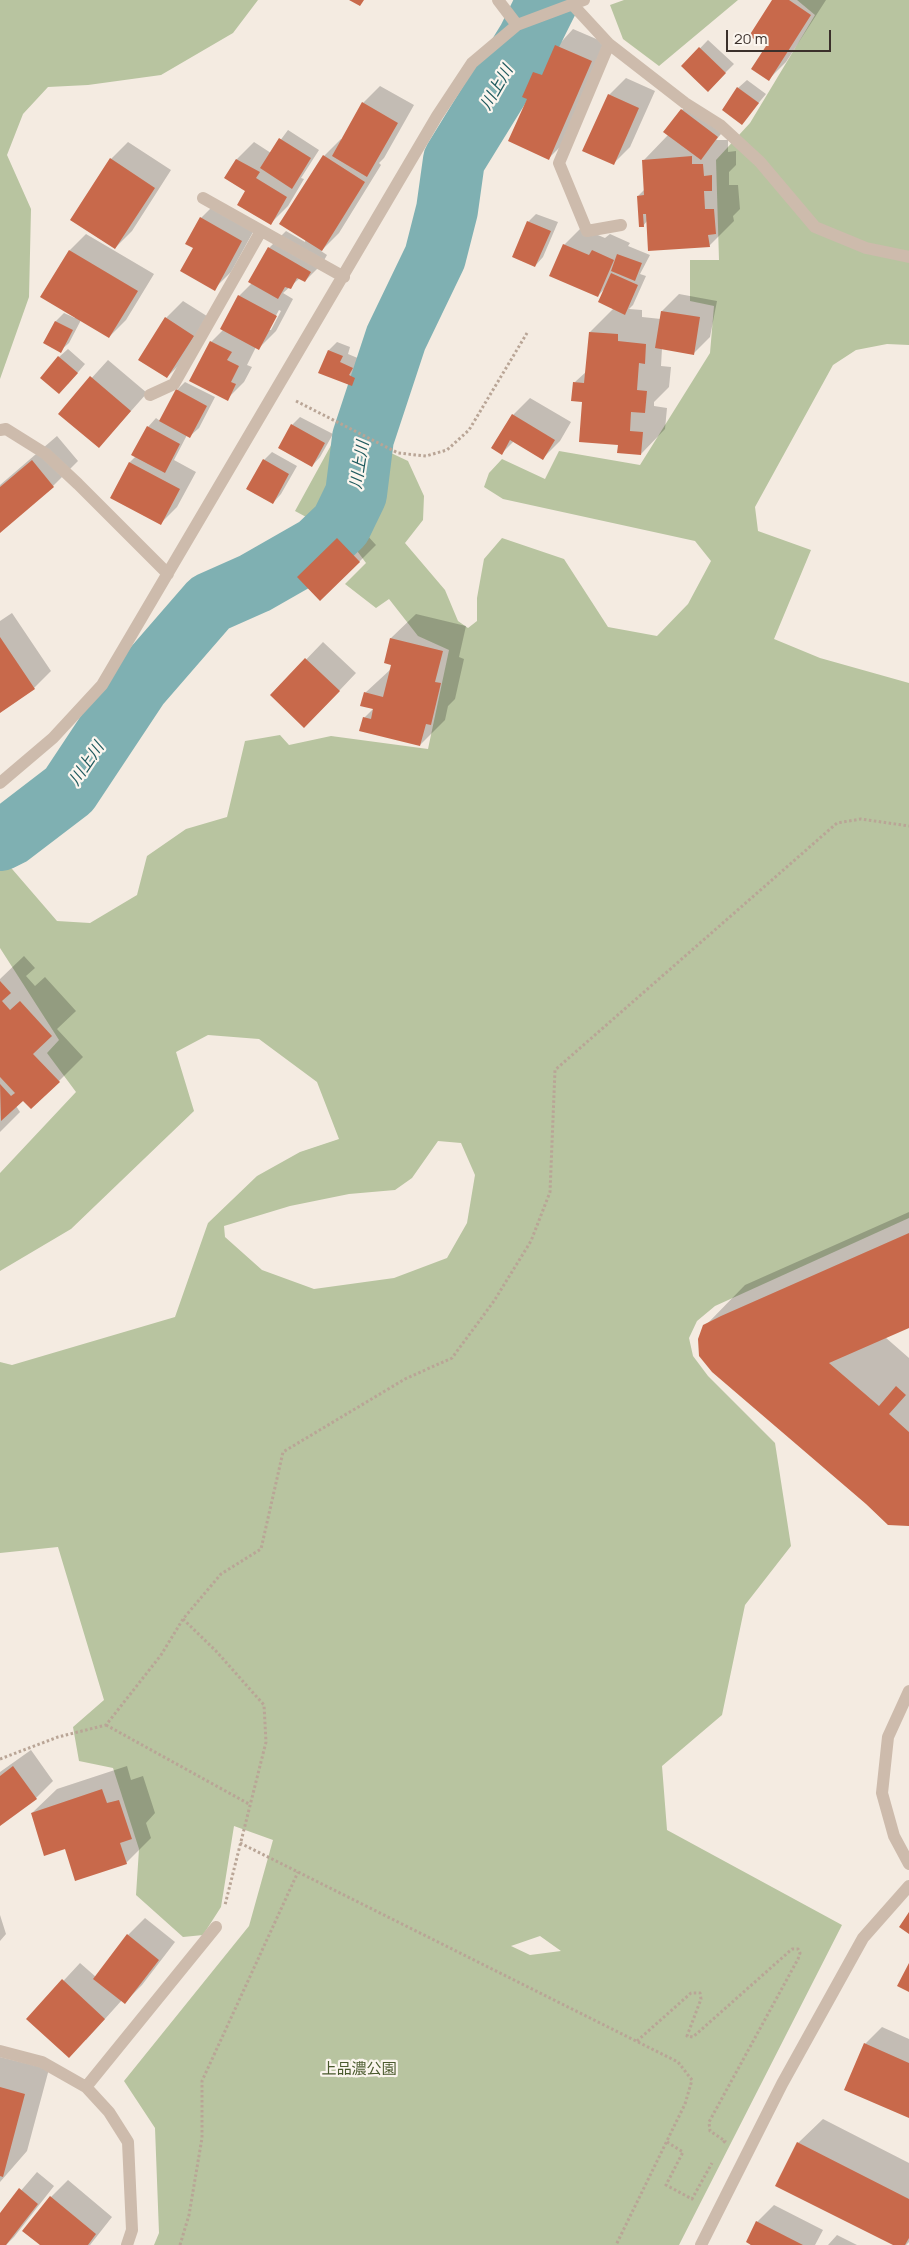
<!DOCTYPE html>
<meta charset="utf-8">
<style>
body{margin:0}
#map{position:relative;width:909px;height:2245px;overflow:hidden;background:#f4ebe1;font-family:Manrope,sans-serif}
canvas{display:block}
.scale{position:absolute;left:726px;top:30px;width:105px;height:22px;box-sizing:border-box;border:2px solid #3b302b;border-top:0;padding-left:6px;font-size:15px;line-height:18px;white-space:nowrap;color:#3b302b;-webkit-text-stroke:4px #fbf5ee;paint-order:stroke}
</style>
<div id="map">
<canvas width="909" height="2245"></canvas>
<div class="scale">20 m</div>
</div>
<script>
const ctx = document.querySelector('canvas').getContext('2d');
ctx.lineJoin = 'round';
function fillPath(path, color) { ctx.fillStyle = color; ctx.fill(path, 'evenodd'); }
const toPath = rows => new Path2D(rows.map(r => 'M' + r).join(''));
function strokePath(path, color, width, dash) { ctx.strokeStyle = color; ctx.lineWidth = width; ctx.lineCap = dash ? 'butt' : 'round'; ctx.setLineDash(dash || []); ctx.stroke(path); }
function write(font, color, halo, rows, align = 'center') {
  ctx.font = font + ' Manrope,"Noto Sans JP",sans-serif'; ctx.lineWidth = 4.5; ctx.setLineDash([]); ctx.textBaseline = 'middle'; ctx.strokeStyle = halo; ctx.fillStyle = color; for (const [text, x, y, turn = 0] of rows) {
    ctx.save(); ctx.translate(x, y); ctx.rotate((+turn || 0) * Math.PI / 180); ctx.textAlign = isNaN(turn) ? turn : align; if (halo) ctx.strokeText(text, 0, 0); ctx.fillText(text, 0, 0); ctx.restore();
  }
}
const green = toPath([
 [0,0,258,0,233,33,161,75,88,85,48,87,23,114,7,155,31,209,29,297,0,379],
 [624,0,738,0,659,66,623,39,610,5],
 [797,0,909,0,909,345,887,344,856,350,833,365,755,507,758,531,811,550,774,639,820,658,909,683,909,1218,715,1306,697,1321,689,1338,693,1356,708,1376,775,1443,791,1546,745,1605,722,1715,662,1766,667,1830,842,1925,679,2245,154,2245,159,2233,155,2128,124,2081,249,1926,273,1840,234,1826,221,1907,203,1935,183,1937,136,1895,139,1849,113,1768,79,1761,73,1727,104,1700,58,1547,0,1553,0,1362,12,1365,175,1317,208,1223,257,1176,300,1152,339,1139,317,1082,259,1039,208,1035,176,1052,194,1111,71,1229,0,1271,0,1173,76,1092,47,1053,59,1040,0,948,0,855,57,921,90,923,137,895,147,856,186,829,227,817,245,741,280,735,289,745,331,736,428,749,449,650,418,636,389,599,376,608,345,584,366,563,349,540,295,511,340,429,408,461,424,496,423,520,405,543,445,590,458,621,468,628,477,621,477,598,484,559,502,538,564,559,608,627,657,636,688,604,711,561,695,541,503,499,484,487,489,473,502,459,545,479,559,451,640,465,710,353,714,306,690,301,690,260,719,260,716,160,750,123,815,15],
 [438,1141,461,1143,475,1175,467,1223,447,1258,394,1278,314,1289,262,1270,225,1237,224,1226,290,1206,349,1194,395,1190,412,1178],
 [540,1936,561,1951,530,1955,511,1946]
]);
const shadow = toPath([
 [773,0,826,0,786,62,769,79,768,45],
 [573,29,608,44,566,141,549,158,528,98,524,96,534,72],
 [708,40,734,64,716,82,683,66],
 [626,78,655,91,630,147,613,164,609,95],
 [747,80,766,94,742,123,738,88],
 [380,86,414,105,384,158,379,163,381,165,339,233,321,251,327,255,322,264,305,281,300,278,283,293,293,299,276,331,259,348,256,347,247,365,252,367,244,382,227,399,211,342,223,330,239,296,252,283,269,248,286,231,305,242,324,156,341,139,342,140,363,103],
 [279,310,281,311,271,330,268,330],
 [690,101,726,128,716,140,728,140,728,152,736,151,736,165,729,172,729,185,738,185,740,209,733,216,734,221,709,246,647,221,643,226,638,196,645,189,644,160,669,134,682,110],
 [288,130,319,150,301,178,304,179,288,206,271,223,247,190,226,178,237,159,254,142,271,153],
 [128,142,171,170,132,231,115,248,111,159],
 [218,201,258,223,231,272,214,289,195,247,187,243,201,218],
 [536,214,558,222,543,257,535,266,528,222],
 [581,228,605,238,610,234,630,243,628,246,650,255,640,274,646,276,633,305,629,309,642,310,642,317,661,319,662,311,679,294,717,301,710,337,693,354,662,348,661,366,671,367,669,387,654,402,654,406,667,408,665,429,641,454,619,444,584,401,575,382,587,371,590,332,614,308,606,287,598,296,564,245],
 [86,234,154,274,126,320,109,337,81,320,69,343,60,351,45,342,56,321,64,313,75,318,76,317,70,250],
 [183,301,210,318,184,360,167,377,140,359,166,318],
 [337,342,350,347,348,354,360,359,357,367,363,369,351,385,320,372,329,350],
 [68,349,85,364,68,384,59,357],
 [108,360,147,393,99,447,60,413],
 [185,382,215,397,199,428,190,436,187,435,174,460,196,472,177,507,160,524,111,497,130,462,136,456,148,427,156,418,160,421,177,390],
 [530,398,571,422,560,441,543,458,514,441,502,453,513,415],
 [300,417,333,434,320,457,312,466,292,425],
 [57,436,78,461,53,486,0,531,0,485],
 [272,452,297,466,281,494,273,503,264,460],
 [355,522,376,545,359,562,299,577],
 [12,613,51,671,34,688,0,711,0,621],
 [416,614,466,626,459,657,464,659,455,699,448,706,445,720,420,745,364,718,374,708,365,693,391,669,391,638],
 [323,642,356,673,321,710,272,695],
 [24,956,35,968,26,976,35,986,45,977,76,1011,57,1029,83,1057,59,1081,23,1099,16,1106,20,1112,0,1132,0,979],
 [909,1212,909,1327,885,1337,909,1358,909,1525,705,1326,745,1285],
 [31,1750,53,1781,36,1798,0,1824,0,1772],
 [127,1766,131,1780,143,1776,155,1813,146,1823,151,1838,126,1863,32,1813,57,1789],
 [0,1915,6,1934,0,1941],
 [145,1918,175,1942,142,1985,125,2002,122,2000,86,2040,28,2019,80,1963,96,1977,128,1935],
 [882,2027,909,2039,909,2117,865,2044],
 [0,2057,49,2069,27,2151,0,2182],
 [823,2119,909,2163,909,2242,906,2245,896,2245,798,2143],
 [37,2172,54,2186,14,2237,6,2245,0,2245,0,2215],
 [68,2180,112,2217,90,2245,42,2245,51,2197],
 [774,2205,823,2230,815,2245,750,2245,751,2244,747,2242,757,2222],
 [837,2235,857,2245,828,2245]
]);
const river = toPath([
 [0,840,10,835,69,790,138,686,210,603,255,583,318,547,341,525,356,494,363,438,396,338,435,257,447,210,454,160,528,40,548,0]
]);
const building = toPath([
 [349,0,364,0,360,6],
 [772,0,789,0,811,15,769,81,751,69,766,46,749,36],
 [555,45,592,61,549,160,508,141,527,99,522,97,533,72,542,75],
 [699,47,726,73,708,92,681,66],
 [737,87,759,103,742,125,722,110],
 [608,94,639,108,614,165,582,151],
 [362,102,398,123,367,177,332,156],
 [681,109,718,137,701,160,663,132],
 [279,138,311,158,292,189,260,168],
 [323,155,365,182,322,251,279,224],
 [692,156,692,164,703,164,704,176,712,175,712,191,704,191,705,209,714,209,716,234,708,235,710,247,648,251,646,214,643,214,644,227,639,227,637,196,644,195,642,160],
 [110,158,155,188,115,249,70,220],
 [236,159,260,172,256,178,287,197,271,225,237,205,245,191,224,178],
 [200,217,242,241,215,291,180,271,193,248,185,244],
 [527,221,551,231,535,267,512,257],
 [563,244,589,255,592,250,614,260,598,297,549,276],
 [268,247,311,272,305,282,297,278,291,289,285,287,278,299,248,282],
 [69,250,138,291,109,338,40,297],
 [617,254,642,263,635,281,611,271],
 [611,273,638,285,625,315,598,302],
 [238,295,277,316,259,350,220,329],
 [661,311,700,317,694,355,655,348],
 [165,317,194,336,167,378,138,360],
 [55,321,73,330,61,353,43,343],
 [589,332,618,334,618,341,646,344,645,364,639,363,637,390,647,391,645,413,631,412,630,431,643,432,641,455,617,453,618,445,579,442,582,402,571,401,573,382,584,383],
 [210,341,232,352,227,360,239,366,231,382,236,384,228,401,189,381],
 [328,350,343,356,340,362,353,368,349,375,355,378,352,386,318,373],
 [58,356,78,373,59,394,40,378],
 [90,376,131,411,99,448,58,414],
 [176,389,207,406,190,438,159,421],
 [512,414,555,440,543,460,510,440,502,455,491,448],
 [291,424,325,443,312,467,278,448],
 [147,426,180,444,165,473,131,455],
 [263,459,289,474,273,504,246,489],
 [32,460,54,487,0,533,0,487],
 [129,462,180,489,161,525,110,498],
 [337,538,360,562,320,601,297,577],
 [0,637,35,689,0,713],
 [390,638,443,651,435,682,441,683,431,725,426,724,420,746,359,731,363,717,371,719,373,709,360,706,364,692,383,697,391,665,384,663],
 [305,658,340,691,304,728,270,695],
 [0,981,11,993,2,1001,10,1010,20,1001,52,1036,33,1054,60,1082,31,1109,23,1101,1,1121,0,1084,11,1096,15,1093,0,1077],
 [909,1233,909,1328,829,1363,879,1406,896,1386,906,1395,889,1414,909,1432,909,1526,888,1525,866,1504,712,1372,699,1356,698,1339,703,1325,721,1316],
 [13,1766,37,1799,0,1826,0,1776],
 [102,1789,107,1803,119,1800,132,1839,120,1843,127,1864,75,1881,65,1849,44,1856,31,1813],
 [909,1912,909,1934,899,1927],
 [127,1934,159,1960,125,2004,93,1979],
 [909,1963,909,1992,897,1986],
 [62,1979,105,2019,69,2058,26,2019],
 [864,2043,909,2063,909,2118,844,2090],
 [0,2087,25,2094,3,2177,0,2176],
 [797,2142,909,2199,909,2238,905,2245,893,2245,775,2186],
 [19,2188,38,2204,6,2245,0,2245,0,2213],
 [50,2196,96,2234,88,2245,40,2245,22,2231],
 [756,2221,803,2245,751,2245,746,2242]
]);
const path = toPath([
 [296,401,398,453,426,456,447,450,469,430,527,333],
 [183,1619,216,1651,264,1705,266,1742,225,1905],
 [106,1725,249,1804],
 [0,1759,58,1737,106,1725,161,1655,183,1619,221,1574,261,1549,283,1452,405,1379,452,1358,494,1301,531,1241,550,1192,555,1070,837,823,861,819,909,826],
 [240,1843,678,2062,692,2080,685,2104,616,2245],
 [637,2041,691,1993,700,1993,701,1999,687,2036,693,2037,792,1949,798,1949,800,1953,798,1959,709,2122,710,2131,725,2141,723,2143],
 [667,2142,683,2152,666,2185,692,2199,712,2163],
 [180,2245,189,2215,202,2138,202,2081,298,1872]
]);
const minor = toPath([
 [498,0,517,25],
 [572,4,609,44,685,103,720,125,760,162,815,227,866,248,909,257],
 [609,44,559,163,587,231,621,225],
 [203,198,344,277],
 [150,395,174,384,261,231],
 [0,430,6,429,46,454,78,484,168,574],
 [0,783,53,738,102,685,437,116,472,63,517,25,584,0],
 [909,1691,888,1737,882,1793,894,1836,909,1864],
 [0,2051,42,2062,86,2087,109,2112,128,2142,132,2230,127,2245],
 [86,2087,216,1927],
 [701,2245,782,2084,863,1938,909,1886]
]);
const parkNames = [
 ["上品濃公園",359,2070]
];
const waterNames = [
 ["川上川",497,88,-60],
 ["川上川",360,465,-81],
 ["川上川",87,764,-56]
];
fillPath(green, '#b8c4a0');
fillPath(shadow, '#0003');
strokePath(river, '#7fb0b2', 62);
fillPath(building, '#c8694b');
strokePath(path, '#b9a596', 3, [2.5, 2.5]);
strokePath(minor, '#cdbbac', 12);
write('15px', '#4a5a2e', '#fbf5ee', parkNames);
write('italic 16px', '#1f5a5e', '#fbf5ee', waterNames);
</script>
